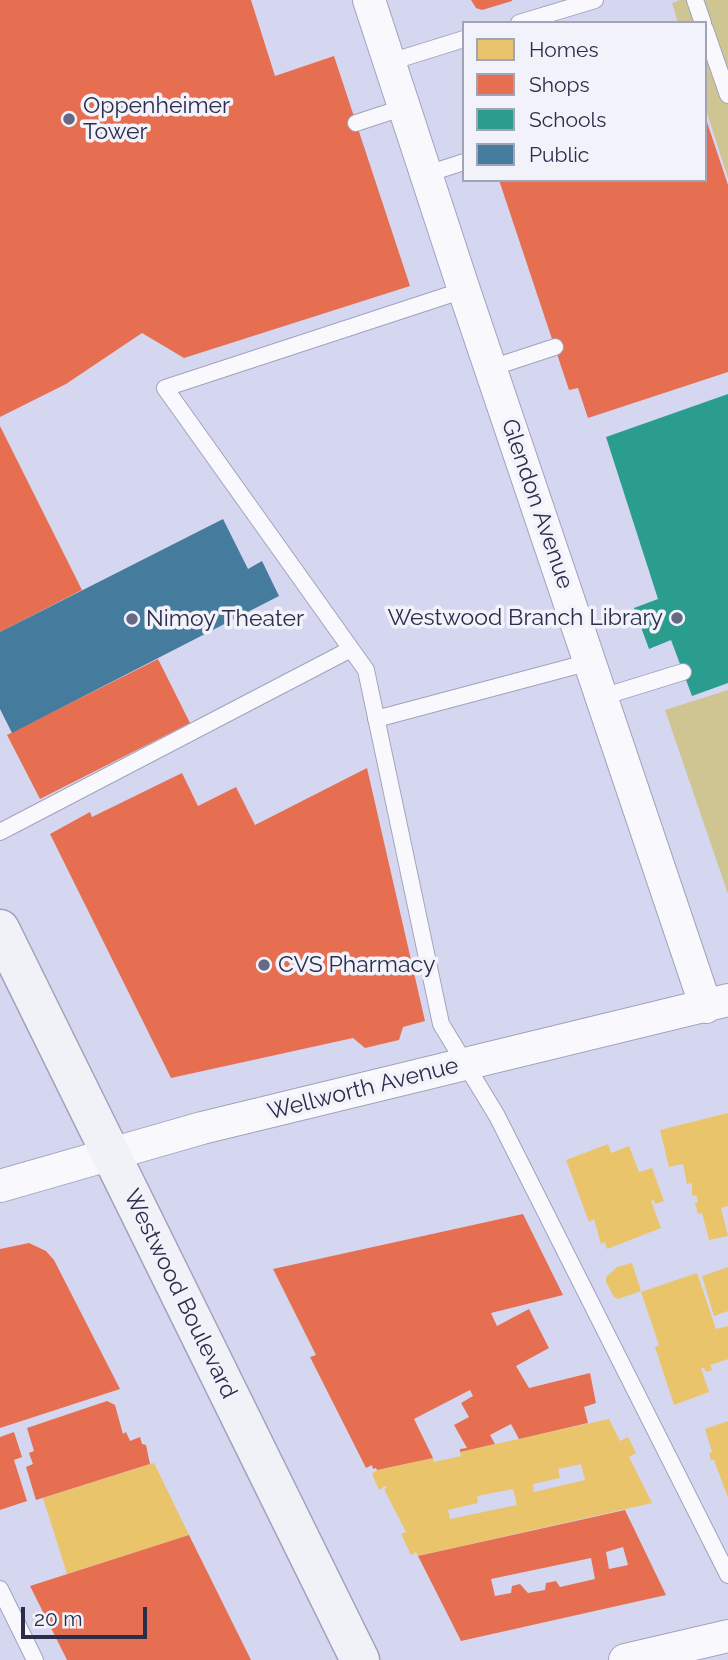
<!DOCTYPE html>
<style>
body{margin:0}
#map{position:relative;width:728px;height:1660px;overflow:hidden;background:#d5d7f0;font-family:Raleway,sans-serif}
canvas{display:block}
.legend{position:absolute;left:462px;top:21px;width:245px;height:161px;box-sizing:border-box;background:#f1f2fa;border:2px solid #a2a3b4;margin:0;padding:9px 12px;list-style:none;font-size:21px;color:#2b2d4b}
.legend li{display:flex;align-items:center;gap:14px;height:35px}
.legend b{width:35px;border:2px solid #a2a3b4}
.scale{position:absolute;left:21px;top:1607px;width:126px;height:32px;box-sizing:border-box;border:4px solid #2b2d4b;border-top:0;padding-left:9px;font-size:21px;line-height:24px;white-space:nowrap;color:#2b2d4b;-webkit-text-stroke:5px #f1f2fa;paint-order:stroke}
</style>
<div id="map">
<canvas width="728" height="1660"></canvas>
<ul class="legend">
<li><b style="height:19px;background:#e9c46a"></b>Homes</li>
<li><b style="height:19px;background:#e76f51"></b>Shops</li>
<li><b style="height:19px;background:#2a9d8f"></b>Schools</li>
<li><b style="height:19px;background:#457b9d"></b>Public</li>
</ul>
<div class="scale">20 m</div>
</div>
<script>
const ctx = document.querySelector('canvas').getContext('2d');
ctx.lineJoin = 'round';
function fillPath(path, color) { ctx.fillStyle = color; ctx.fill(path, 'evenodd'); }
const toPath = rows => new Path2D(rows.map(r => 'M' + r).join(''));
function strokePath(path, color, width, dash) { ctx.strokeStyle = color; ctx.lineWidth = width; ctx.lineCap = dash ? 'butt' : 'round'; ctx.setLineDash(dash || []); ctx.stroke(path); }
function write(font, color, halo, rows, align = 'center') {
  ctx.font = font + ' Raleway,sans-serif'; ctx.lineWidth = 7; ctx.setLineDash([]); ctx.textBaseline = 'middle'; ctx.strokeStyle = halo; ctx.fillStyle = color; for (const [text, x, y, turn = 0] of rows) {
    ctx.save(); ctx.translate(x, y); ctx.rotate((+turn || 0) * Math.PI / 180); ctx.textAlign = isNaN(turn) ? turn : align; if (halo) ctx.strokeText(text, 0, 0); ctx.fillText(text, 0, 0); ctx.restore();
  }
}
const green = toPath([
 [680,0,728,0,728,178,705,107,705,23,678,23,672,3],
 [728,690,728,894,665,710]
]);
const homes = toPath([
 [728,1113,728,1206,721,1208,728,1236,709,1240,702,1213,698,1214,695,1203,698,1202,696,1195,692,1196,692,1183,687,1184,683,1164,669,1167,660,1130],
 [608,1144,611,1153,629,1146,639,1172,652,1168,664,1201,655,1204,654,1200,651,1201,661,1228,607,1249,605,1242,601,1244,594,1219,589,1222,566,1160],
 [632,1263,641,1291,618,1299,614,1297,606,1282,606,1277,617,1267],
 [728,1267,728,1311,714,1316,702,1276],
 [697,1273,716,1329,728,1326,728,1359,710,1365,712,1370,706,1372,704,1368,701,1368,709,1392,674,1405,655,1347,659,1345,641,1292],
 [609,1419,620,1441,628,1437,636,1453,629,1457,652,1503,418,1556,416,1552,411,1555,401,1534,406,1532,384,1489,387,1488,385,1486,379,1490,372,1474,377,1470,433,1458,434,1462,461,1456,460,1452],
 [581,1464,585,1480,534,1492,533,1484,560,1478,558,1469],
 [513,1489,517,1505,450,1519,448,1510,478,1503,477,1496],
 [728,1421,728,1498,714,1460,711,1460,709,1453,712,1452,705,1429],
 [154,1463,189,1535,67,1574,43,1498]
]);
const shops = toPath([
 [0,0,251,0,275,76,334,56,410,286,184,358,142,333,66,384,0,417],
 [471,0,512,0,512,1,482,10,476,8],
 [706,119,728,185,728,372,588,418,578,388,569,390,499,180,705,180],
 [0,426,82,590,0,632],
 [158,659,190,723,40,799,7,735],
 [367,768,425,1021,403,1027,399,1040,365,1048,353,1038,171,1078,50,834,90,812,92,817,182,773,198,806,236,787,255,825],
 [523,1214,563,1295,491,1313,497,1326,529,1309,549,1348,516,1366,529,1388,590,1373,596,1403,584,1407,588,1423,519,1439,511,1424,490,1435,495,1444,460,1452,460,1449,467,1448,454,1425,469,1417,461,1403,473,1396,470,1390,414,1419,433,1458,377,1470,376,1468,373,1469,372,1465,366,1468,310,1357,316,1355,273,1269],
 [29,1243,46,1251,54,1260,120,1389,0,1428,0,1249],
 [107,1401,115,1405,123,1434,126,1432,130,1441,140,1437,142,1444,146,1445,150,1464,36,1500,26,1467,33,1464,29,1453,34,1451,27,1428],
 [14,1432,22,1457,14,1460,27,1501,0,1510,0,1437],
 [625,1510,666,1595,461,1641,418,1556],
 [623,1547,628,1565,609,1569,606,1552],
 [591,1558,595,1579,560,1587,556,1581,546,1583,545,1590,528,1593,520,1584,512,1586,511,1593,495,1596,491,1579],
 [189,1535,251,1660,67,1660,30,1586]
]);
const schools = toPath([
 [728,394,728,683,692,696,671,640,649,649,634,608,658,599,606,437]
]);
const public = toPath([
 [223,519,248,569,262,561,279,596,12,733,0,709,0,632]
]);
const lane = toPath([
 [695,0,703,23],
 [519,23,595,0],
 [705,29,728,95],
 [390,62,464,39],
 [356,123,405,107],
 [427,174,464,162],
 [464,290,165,388,366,670,441,1024,497,1116,728,1575],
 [491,368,555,347],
 [602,697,683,672],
 [376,719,590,662],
 [0,832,351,649],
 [0,1589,35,1660]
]);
const street = toPath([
 [369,0,464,290,706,1007],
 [0,1186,202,1128,728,1000],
 [625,1660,728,1636]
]);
const secondary = toPath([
 [0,929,360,1660]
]);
const markers = [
 [69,119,7,"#666885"],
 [677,618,7,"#666885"],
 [132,619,7,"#666885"],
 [264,965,7,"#666885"]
];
const poiNames = [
 ["Oppenheimer",83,106],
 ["Tower",83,132],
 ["Westwood Branch Library",663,618,"right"],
 ["Nimoy Theater",146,619],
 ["CVS Pharmacy",278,965]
];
const streetNames = [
 ["Glendon Avenue",537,504,71],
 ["Wellworth Avenue",363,1089,-14],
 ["Westwood Boulevard",180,1294,64]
];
fillPath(green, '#cec593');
fillPath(homes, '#e9c46a');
fillPath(shops, '#e76f51');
fillPath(schools, '#2a9d8f');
fillPath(public, '#457b9d');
strokePath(lane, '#a1a2bb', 18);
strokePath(street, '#a1a2bb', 34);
strokePath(secondary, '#a1a2bb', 41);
strokePath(lane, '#f9f9fd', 16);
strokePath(street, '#f9f9fd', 32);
strokePath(secondary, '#f1f1f8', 38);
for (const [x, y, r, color] of markers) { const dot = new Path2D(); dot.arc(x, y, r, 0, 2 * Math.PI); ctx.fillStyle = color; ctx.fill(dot); strokePath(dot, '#f1f2fa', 2.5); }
write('23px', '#2b2d4b', '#f1f2fa', poiNames, 'left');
write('23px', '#2b2d4b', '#f1f2fa', streetNames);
</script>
